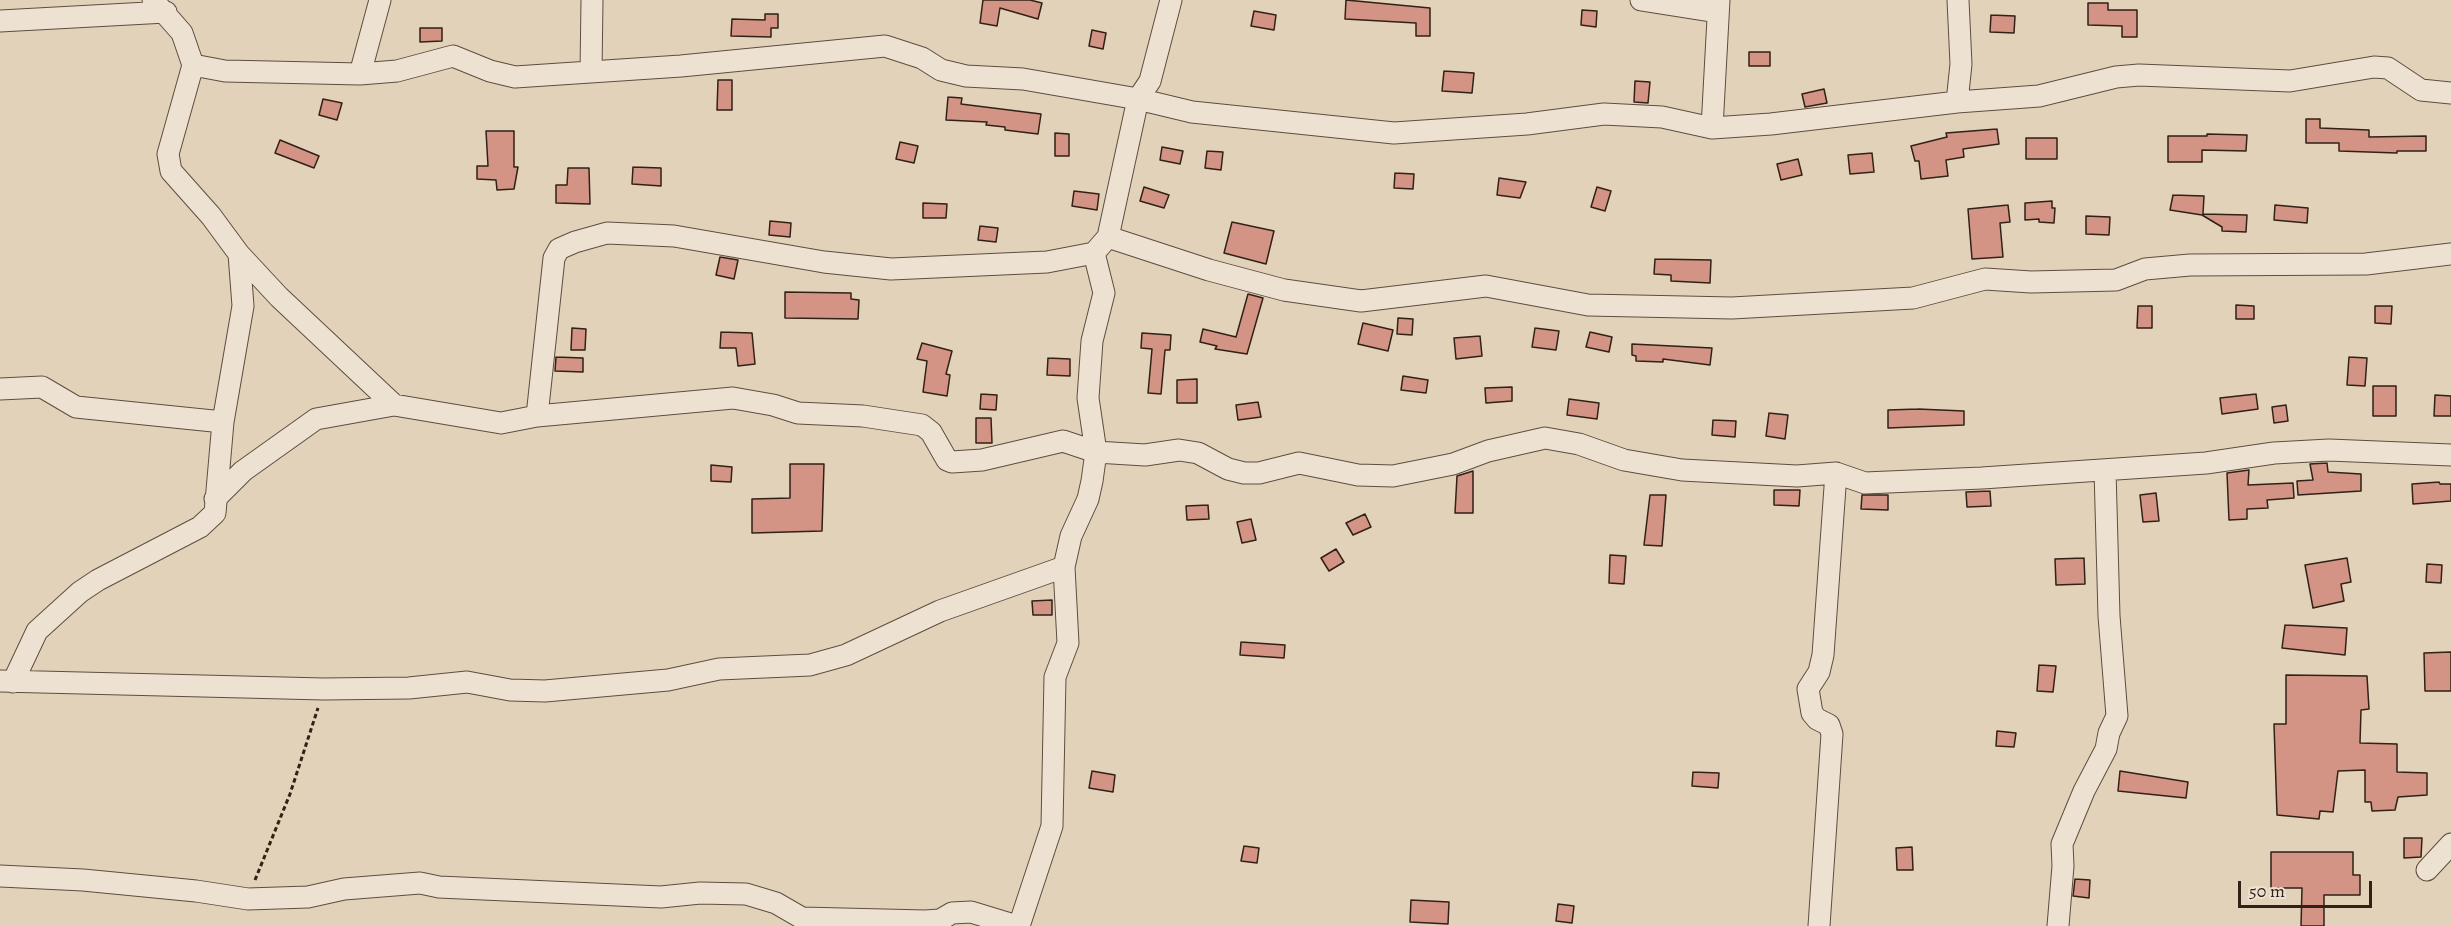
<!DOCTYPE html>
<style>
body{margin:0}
#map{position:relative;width:2451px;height:926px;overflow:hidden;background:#e3d2ba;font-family:Alegreya,serif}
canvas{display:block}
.scale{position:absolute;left:2238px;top:881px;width:134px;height:27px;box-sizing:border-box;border:3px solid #312116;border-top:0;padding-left:8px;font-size:18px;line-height:21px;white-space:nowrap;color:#312116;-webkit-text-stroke:4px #ede2d2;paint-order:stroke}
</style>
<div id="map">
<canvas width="2451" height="926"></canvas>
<div class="scale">50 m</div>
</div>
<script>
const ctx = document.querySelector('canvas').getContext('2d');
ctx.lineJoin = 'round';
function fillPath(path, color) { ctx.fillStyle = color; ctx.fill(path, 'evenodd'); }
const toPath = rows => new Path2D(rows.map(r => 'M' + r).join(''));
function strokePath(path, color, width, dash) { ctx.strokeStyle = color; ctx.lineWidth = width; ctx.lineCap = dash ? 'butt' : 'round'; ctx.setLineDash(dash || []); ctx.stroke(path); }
const building = toPath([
 [983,0,1030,0,1042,3,1038,19,1000,8,997,26,980,23,983,0],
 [1346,0,1430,8,1430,36,1416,36,1416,23,1345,19,1346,0],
 [2088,3,2108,3,2108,10,2137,10,2137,37,2122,37,2122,26,2088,25,2088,3],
 [1582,10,1597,11,1596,27,1581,25,1582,10],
 [1254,11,1276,15,1274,30,1251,26,1254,11],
 [765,14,778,14,778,28,771,28,771,37,731,36,732,19,765,20,765,14],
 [1991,15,2015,16,2014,33,1990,32,1991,15],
 [420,28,442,28,442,41,420,42,420,28],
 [1092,30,1106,33,1103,49,1089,46,1092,30],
 [1749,52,1770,52,1770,66,1749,66,1749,52],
 [1444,71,1474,73,1472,93,1442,91,1444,71],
 [718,80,732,80,732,110,717,110,718,80],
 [1635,81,1650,82,1648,103,1634,102,1635,81],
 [1824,89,1827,103,1805,107,1802,94,1824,89],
 [948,97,962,98,961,104,1041,114,1038,134,1005,130,1005,127,986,125,987,122,946,120,948,97],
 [323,99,342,103,337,120,319,115,323,99],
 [2306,119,2320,119,2320,128,2369,130,2369,137,2426,136,2426,151,2397,151,2397,153,2339,151,2339,143,2306,143,2306,119],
 [1997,129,1999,144,1963,149,1964,157,1946,160,1948,176,1921,179,1919,161,1915,161,1911,146,1947,137,1946,133,1997,129],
 [486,131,514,131,514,167,518,167,514,189,497,190,496,180,477,179,477,166,488,166,486,131],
 [1055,133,1069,134,1069,156,1055,156,1055,133],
 [2207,134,2247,135,2246,151,2202,150,2202,162,2168,162,2168,136,2207,136,2207,134],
 [2026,138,2057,138,2057,159,2026,159,2026,138],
 [280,140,319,156,314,168,275,153,280,140],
 [900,142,918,146,914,163,896,159,900,142],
 [1162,147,1183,151,1180,164,1160,160,1162,147],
 [1207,151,1223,152,1221,170,1205,168,1207,151],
 [1872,153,1874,172,1850,174,1848,155,1872,153],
 [1798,159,1802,175,1781,180,1777,164,1798,159],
 [633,167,661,168,661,186,632,184,633,167],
 [568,168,589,168,590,204,556,203,556,185,567,185,568,168],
 [1395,173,1414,174,1413,189,1394,188,1395,173],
 [1499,178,1526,182,1520,198,1497,195,1499,178],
 [1144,187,1169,195,1164,208,1140,201,1144,187],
 [1597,187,1611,191,1605,211,1591,207,1597,187],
 [1074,191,1099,194,1097,210,1072,206,1074,191],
 [2173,195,2204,196,2203,214,2247,215,2246,232,2222,231,2222,227,2202,215,2170,210,2173,195],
 [2052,201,2052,208,2055,208,2054,223,2039,222,2039,219,2025,220,2025,203,2052,201],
 [923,203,947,204,946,218,923,218,923,203],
 [2008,205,2010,222,2000,223,2003,257,1972,259,1968,209,2008,205],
 [2275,205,2308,208,2307,223,2274,220,2275,205],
 [2086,216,2110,217,2109,235,2086,234,2086,216],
 [770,221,791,223,790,237,769,235,770,221],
 [1232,222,1274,231,1266,264,1224,253,1232,222],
 [980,226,998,228,996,242,978,240,980,226],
 [720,257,738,260,734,279,716,275,720,257],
 [1655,259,1711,260,1710,283,1671,281,1671,275,1654,274,1655,259],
 [785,292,851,293,851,299,859,300,858,319,785,318,785,292],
 [1248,294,1263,298,1247,354,1215,349,1217,346,1200,342,1203,329,1236,337,1248,294],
 [2236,305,2254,306,2254,319,2236,319,2236,305],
 [2138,306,2152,306,2152,328,2137,328,2138,306],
 [2375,306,2392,306,2391,324,2375,323,2375,306],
 [1398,318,1413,319,1412,335,1397,334,1398,318],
 [1363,323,1393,330,1388,351,1358,344,1363,323],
 [572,328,586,329,585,350,571,350,572,328],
 [1535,328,1559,331,1556,350,1532,347,1535,328],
 [721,332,752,333,755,364,738,366,736,348,720,348,721,332],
 [1590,332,1612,337,1609,352,1586,347,1590,332],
 [1142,333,1171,335,1170,350,1165,350,1161,394,1148,393,1152,349,1141,348,1142,333],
 [1480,336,1482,356,1456,359,1454,338,1480,336],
 [922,343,952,351,946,374,950,375,947,396,923,392,927,361,917,359,922,343],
 [1632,344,1712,348,1710,365,1663,359,1663,362,1636,361,1636,356,1632,355,1632,344],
 [556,357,583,358,583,372,555,371,556,357],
 [2349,357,2367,358,2365,386,2347,385,2349,357],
 [1048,358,1070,359,1070,376,1047,375,1048,358],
 [1403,376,1428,380,1426,393,1401,390,1403,376],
 [1197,379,1197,403,1177,403,1177,380,1197,379],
 [2373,386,2396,386,2396,416,2373,416,2373,386],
 [1512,387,1512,401,1486,403,1485,388,1512,387],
 [981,394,997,395,996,410,980,409,981,394],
 [2256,394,2258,409,2222,414,2220,398,2256,394],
 [2435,395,2451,396,2451,416,2434,416,2435,395],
 [1569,399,1599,403,1597,419,1567,415,1569,399],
 [1258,402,1261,417,1238,420,1236,405,1258,402],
 [2286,405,2288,421,2274,423,2272,407,2286,405],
 [1918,409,1964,411,1964,425,1888,428,1888,410,1918,409],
 [1769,413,1788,415,1785,439,1766,436,1769,413],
 [976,418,991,418,992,443,976,443,976,418],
 [1713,420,1736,421,1735,437,1712,435,1713,420],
 [2327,463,2328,472,2361,474,2361,491,2298,495,2297,481,2313,480,2310,464,2327,463],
 [790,464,824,464,822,531,752,533,752,499,790,498,790,464],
 [711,465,732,467,731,482,711,481,711,465],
 [2249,470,2248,485,2293,483,2294,498,2267,500,2268,508,2247,509,2247,519,2229,520,2227,473,2249,470],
 [1473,471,1473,513,1455,513,1457,476,1473,471],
 [2439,482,2440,484,2451,484,2451,501,2413,504,2412,484,2439,482],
 [1774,490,1800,490,1799,506,1774,505,1774,490],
 [1990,491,1991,506,1967,507,1966,492,1990,491],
 [2156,493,2159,521,2143,522,2140,495,2156,493],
 [1650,495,1666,495,1662,546,1644,545,1650,495],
 [1862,495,1888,495,1888,510,1861,509,1862,495],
 [1208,505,1209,519,1187,520,1186,506,1208,505],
 [1365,514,1371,527,1353,535,1346,523,1365,514],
 [1251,519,1256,540,1242,543,1237,522,1251,519],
 [1336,549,1344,562,1329,571,1321,558,1336,549],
 [1610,555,1626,556,1624,584,1609,583,1610,555],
 [2084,558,2085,584,2056,585,2055,559,2084,558],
 [2347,558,2351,582,2341,584,2344,601,2313,608,2305,565,2347,558],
 [2427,564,2442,565,2441,583,2426,582,2427,564],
 [1052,600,1052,615,1033,615,1032,601,1052,600],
 [2285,625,2347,628,2345,655,2282,648,2285,625],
 [1241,642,1285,645,1284,658,1240,655,1241,642],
 [2451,652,2451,691,2425,691,2424,653,2451,652],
 [2039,665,2056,666,2053,692,2037,691,2039,665],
 [2286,675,2367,676,2369,709,2361,710,2360,743,2397,744,2397,772,2427,773,2427,795,2398,797,2395,810,2372,811,2371,802,2365,802,2365,770,2338,771,2333,812,2320,811,2319,819,2277,815,2274,724,2286,724,2286,675],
 [1997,731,2016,733,2014,747,1996,746,1997,731],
 [1092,771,1115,775,1113,792,1089,788,1092,771],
 [2120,771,2188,782,2186,798,2118,791,2120,771],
 [1693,772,1719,773,1718,788,1692,786,1693,772],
 [2404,838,2422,838,2421,857,2404,858,2404,838],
 [1244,846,1259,848,1257,863,1241,861,1244,846],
 [1912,847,1913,870,1897,870,1896,848,1912,847],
 [2271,852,2353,852,2353,875,2360,875,2360,895,2324,895,2324,926,2301,926,2302,888,2271,888,2271,852],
 [2075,879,2090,880,2089,898,2073,896,2075,879],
 [1411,900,1449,902,1448,924,1410,922,1411,900],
 [1558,904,1574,906,1572,923,1556,921,1558,904]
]);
const path = toPath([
 [255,880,290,794,318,708]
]);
const minor = toPath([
 [1641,0,1717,12],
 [0,21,166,12],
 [193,65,225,71,360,74,397,71,453,56,490,71,515,77,681,66,885,46,922,58,941,70,966,76,1023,79,1138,99,1192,112,1394,133,1527,124,1604,114,1662,117,1712,128,1771,124,1957,102,2039,96,2116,77,2139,75,2290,81,2374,67,2388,68,2421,90,2451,93],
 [591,72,592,0],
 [360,74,380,0],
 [1957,102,1961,64,1958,0],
 [1712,128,1719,0],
 [1108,237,1209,270,1284,290,1361,301,1486,286,1588,305,1732,308,1913,298,1985,279,2031,282,2116,280,2145,269,2190,265,2366,264,2451,254],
 [239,254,279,297,394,405,501,423,537,416,733,398,773,405,798,413,863,416,922,425,931,432,947,460,952,462,982,460,1063,441,1096,452,1145,455,1179,450,1198,453,1228,469,1244,473,1259,473,1299,463,1358,475,1393,476,1453,464,1488,451,1545,438,1579,444,1624,460,1682,470,1797,476,1836,473,1865,483,1982,478,2206,463,2274,453,2329,450,2451,455],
 [0,389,42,387,76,407,223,422],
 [537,416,554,258,559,249,575,242,607,233,674,236,824,262,891,269,1047,262,1094,253],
 [215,499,243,471,316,419,394,405],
 [0,681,324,689,409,688,467,682,510,690,545,691,668,680,719,669,810,665,846,655,940,611,1064,567],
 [13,682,37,631,80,592,98,580,200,527,215,513,223,422,243,306,239,254,211,216,171,171,168,154,193,65,182,33,153,0],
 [2427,870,2451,844],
 [0,876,83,880,196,891,248,899,308,897,344,889,420,883,439,887,661,897,700,893,746,894,776,903,802,918,925,921,940,920,952,913,971,912,1017,926],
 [1019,926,1052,826,1055,677,1068,643,1064,567,1071,536,1088,499,1092,481,1096,452,1088,398,1092,341,1104,293,1094,253,1108,237,1138,99,1150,81,1171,0],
 [1819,926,1832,734,1829,725,1817,719,1812,713,1808,689,1819,672,1823,655,1836,473],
 [2058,926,2063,866,2062,844,2084,791,2106,749,2109,733,2117,716,2109,616,2105,470]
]);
fillPath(building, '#d39385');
strokePath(building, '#312116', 1.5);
strokePath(minor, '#5e4d3f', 23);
strokePath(path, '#312116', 3, [4.5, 3]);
strokePath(minor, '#ede2d2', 21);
</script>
